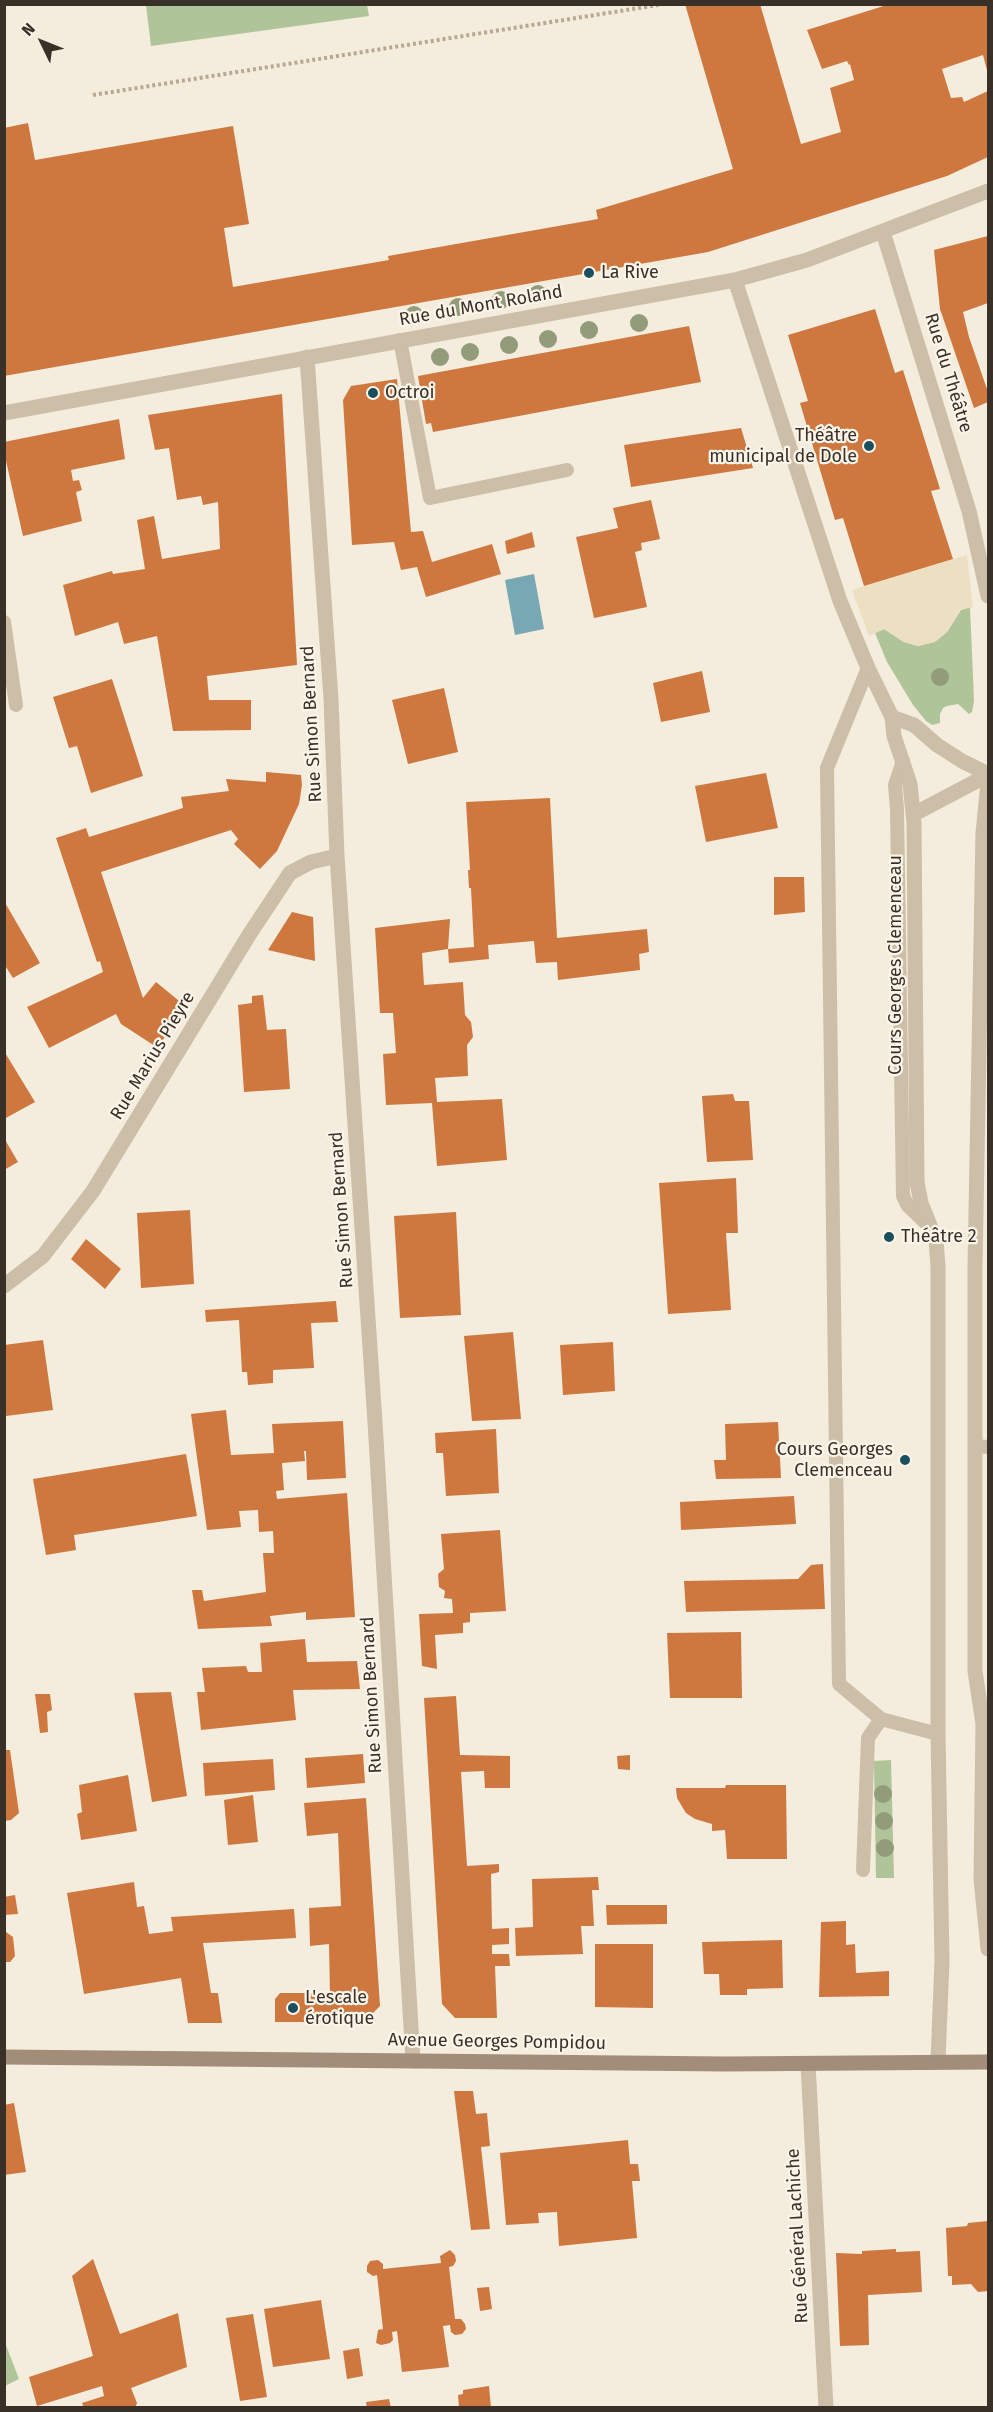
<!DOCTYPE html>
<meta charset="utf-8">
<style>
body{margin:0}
#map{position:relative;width:993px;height:2412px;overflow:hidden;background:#f4ecdc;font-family:"Fira Sans",sans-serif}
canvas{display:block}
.frame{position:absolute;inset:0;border:6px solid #393028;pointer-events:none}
.north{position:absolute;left:12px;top:12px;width:60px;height:60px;-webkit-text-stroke:4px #fbf5e9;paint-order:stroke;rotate:313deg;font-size:16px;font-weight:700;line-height:24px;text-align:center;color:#393028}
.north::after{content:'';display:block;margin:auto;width:21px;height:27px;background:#393028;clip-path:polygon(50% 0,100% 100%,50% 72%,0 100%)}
</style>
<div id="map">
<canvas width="993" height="2412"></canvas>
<div class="frame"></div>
<div class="north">N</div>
</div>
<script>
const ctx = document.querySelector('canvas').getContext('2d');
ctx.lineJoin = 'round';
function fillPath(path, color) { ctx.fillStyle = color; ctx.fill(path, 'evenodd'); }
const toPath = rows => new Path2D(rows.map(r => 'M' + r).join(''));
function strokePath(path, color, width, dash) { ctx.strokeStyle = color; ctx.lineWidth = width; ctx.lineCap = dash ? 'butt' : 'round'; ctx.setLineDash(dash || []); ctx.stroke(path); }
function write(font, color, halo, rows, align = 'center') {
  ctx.font = font + ' "Fira Sans",sans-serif'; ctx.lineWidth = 4.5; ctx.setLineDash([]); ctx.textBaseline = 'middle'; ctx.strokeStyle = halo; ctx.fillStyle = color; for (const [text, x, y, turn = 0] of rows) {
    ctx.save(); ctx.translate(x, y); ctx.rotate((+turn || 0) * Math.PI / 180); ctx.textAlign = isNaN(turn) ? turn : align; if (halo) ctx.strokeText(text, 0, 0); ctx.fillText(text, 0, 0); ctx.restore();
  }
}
const green = toPath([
 [146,5,367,5,369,16,151,46],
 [970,607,974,701,972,712,969,714,958,704,947,706,943,708,940,714,940,723,932,725,926,721,913,705,887,662,875,633,884,629,904,642,918,646,934,642,947,632,961,610],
 [891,1760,894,1878,876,1878,874,1761],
 [4,2340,19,2379,5,2386,4,2386]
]);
const plaza = toPath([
 [967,555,973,607,960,610,947,632,935,642,918,646,904,642,884,629,869,636,852,590]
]);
const water = toPath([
 [534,574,544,629,515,635,505,580]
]);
const building = toPath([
 [685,4,760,4,801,144,841,132,830,88,854,80,850,64,849,65,847,61,822,69,807,30,890,4,988,4,988,74,983,55,942,69,951,98,962,97,964,102,988,91,988,157,947,176,708,252,4,376,4,128,28,123,35,160,233,126,249,224,224,228,233,287,389,260,388,256,598,219,596,210,733,169],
 [988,236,988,303,963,312,969,337,988,392,988,402,974,408,940,309,934,250],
 [875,309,895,373,903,370,940,489,931,491,953,559,864,586,843,518,835,520,800,403,808,401,788,335],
 [689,326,701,382,433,432,431,423,426,424,418,376],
 [397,379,411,532,423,531,432,562,492,544,501,574,426,597,417,567,401,570,394,542,352,545,343,400,351,386],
 [282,394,297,665,207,676,209,700,251,700,251,730,173,731,157,636,124,644,118,622,75,636,63,585,112,571,113,574,145,569,137,520,154,516,162,559,220,549,218,502,203,505,201,496,177,500,169,448,155,450,148,415],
 [119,419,125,459,71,470,73,481,79,480,82,490,76,492,82,521,23,536,4,452,4,442],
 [741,428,753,468,631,487,624,445],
 [651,500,660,539,641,543,642,550,635,552,647,607,594,618,576,537,618,528,613,508],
 [532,532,535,547,507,554,505,541],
 [702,671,710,712,661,722,653,683],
 [112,679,143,776,91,793,77,746,69,748,53,697],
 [444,688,458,752,408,764,392,700],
 [266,772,301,775,302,785,299,804,277,851,260,869,234,844,238,839,231,830,101,872,143,998,156,982,184,1005,158,1048,121,1024,116,1014,49,1048,27,1007,103,972,100,961,97,962,56,838,86,828,89,837,183,808,181,797,229,791,226,779,266,782],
 [766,773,778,828,706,842,695,786],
 [550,798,557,938,647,929,649,952,639,954,640,970,558,980,557,962,536,963,534,941,488,945,489,959,449,963,448,949,474,947,471,888,469,888,468,870,470,870,466,802],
 [774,877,804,877,805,912,774,915],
 [4,901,40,963,13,978,4,964],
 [292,912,313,917,315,961,268,950],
 [450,919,448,949,422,953,424,985,463,982,465,1015,471,1022,473,1037,467,1045,468,1076,435,1078,437,1102,502,1099,507,1160,437,1166,432,1103,386,1105,383,1054,396,1053,393,1013,380,1013,375,928],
 [263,995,267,1030,286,1029,290,1089,244,1092,238,1005,252,1003,252,996],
 [4,1051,35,1102,4,1119],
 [733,1094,735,1101,749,1101,753,1160,707,1162,702,1096],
 [4,1138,18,1162,4,1170],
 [736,1178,738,1233,726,1233,731,1310,668,1314,659,1183],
 [190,1210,194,1284,141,1288,137,1213],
 [456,1212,461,1315,400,1318,394,1216],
 [86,1239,121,1269,105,1289,71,1259],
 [336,1301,338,1322,311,1323,314,1368,273,1370,273,1383,248,1385,247,1372,242,1372,239,1320,206,1322,205,1310],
 [513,1332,521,1419,472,1421,464,1336],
 [43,1340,53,1410,6,1416,4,1345],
 [613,1342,615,1391,563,1395,560,1345],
 [226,1410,231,1455,274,1453,272,1424,343,1421,346,1478,307,1480,306,1451,304,1451,305,1461,282,1463,284,1490,276,1491,277,1499,347,1493,355,1617,306,1620,306,1612,270,1616,272,1626,198,1629,192,1590,202,1590,204,1601,266,1592,263,1553,274,1553,273,1531,259,1532,258,1510,239,1511,241,1527,207,1530,191,1414],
 [778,1422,781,1478,716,1479,714,1460,726,1460,725,1424],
 [496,1429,499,1493,446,1496,443,1453,436,1453,435,1433],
 [186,1454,197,1516,74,1535,76,1550,46,1555,33,1479],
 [794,1496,796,1524,681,1530,680,1502],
 [500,1530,506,1611,470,1613,470,1622,463,1623,463,1633,435,1635,437,1669,422,1666,419,1614,453,1613,452,1599,444,1598,445,1591,439,1587,438,1574,444,1569,441,1534],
 [823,1564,825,1609,686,1612,684,1581,798,1579,811,1565],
 [741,1632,742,1698,670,1698,667,1633],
 [305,1639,307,1662,357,1661,360,1689,293,1690,296,1720,201,1730,197,1692,205,1692,202,1668,246,1666,248,1672,262,1672,260,1643],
 [171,1692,187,1796,152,1802,134,1693],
 [35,1694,50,1694,52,1710,47,1712,48,1732,40,1733],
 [456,1696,460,1755,510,1756,510,1788,485,1788,484,1771,461,1772,467,1866,499,1864,499,1872,491,1874,492,1929,509,1928,509,1944,492,1945,492,1954,509,1954,510,1966,495,1966,497,2018,455,2018,442,2004,424,1698],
 [4,1750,10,1750,19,1813,11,1820,4,1821],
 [363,1754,365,1783,307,1788,305,1758],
 [630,1755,630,1770,618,1769,617,1756],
 [273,1759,275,1790,205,1796,203,1763],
 [128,1775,137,1831,81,1840,77,1814,82,1812,79,1785],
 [726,1785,786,1785,787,1859,727,1859,725,1830,712,1831,712,1824,695,1819,686,1813,677,1798,676,1788,725,1788],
 [253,1795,258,1842,228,1845,224,1800],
 [366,1798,380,2006,364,2022,275,2022,275,1999,280,1993,330,1993,329,1944,310,1946,309,1908,341,1906,338,1833,307,1836,304,1803],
 [598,1877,599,1890,592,1890,594,1926,581,1926,583,1954,516,1956,515,1928,533,1927,532,1879],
 [134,1882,137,1907,144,1906,149,1934,173,1931,171,1917,294,1909,296,1938,203,1943,211,1993,218,1993,222,2023,188,2023,181,1978,84,1994,67,1893],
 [15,1895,18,1914,4,1915,4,1897],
 [606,1905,667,1905,667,1924,607,1925],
 [846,1921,846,1945,855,1944,856,1973,889,1971,889,1996,819,1997,821,1922],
 [6,1932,13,1937,15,1956,10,1962,4,1962,4,1933],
 [782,1940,783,1988,747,1989,747,1995,720,1995,719,1974,704,1974,702,1942],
 [595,1944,653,1944,653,2008,595,2007],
 [454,2091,473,2091,476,2114,487,2113,490,2146,481,2147,490,2229,471,2230],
 [14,2103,26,2172,4,2175,4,2105],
 [628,2140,630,2164,638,2164,640,2181,632,2181,637,2238,559,2246,557,2212,538,2213,539,2223,506,2225,500,2153],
 [988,2221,988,2291,978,2292,971,2284,952,2285,952,2276,948,2276,946,2228,967,2226,968,2223],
 [896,2249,896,2252,920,2251,922,2292,868,2295,869,2345,840,2346,836,2253,862,2254,862,2251],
 [450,2250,455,2255,456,2261,453,2266,449,2267,455,2319,461,2319,465,2324,466,2329,462,2334,455,2335,451,2332,450,2325,443,2326,449,2367,402,2372,397,2331,392,2332,393,2340,390,2343,381,2345,376,2343,378,2330,383,2329,377,2275,373,2276,367,2272,367,2266,370,2261,378,2260,383,2264,383,2269,441,2263,440,2256],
 [93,2259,120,2334,178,2313,187,2367,131,2388,137,2403,135,2408,84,2408,82,2403,104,2396,102,2386,37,2406,29,2377,93,2356,72,2276],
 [489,2287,492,2309,480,2311,477,2288],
 [321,2300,330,2359,273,2367,264,2309],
 [253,2314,267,2397,240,2401,226,2318],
 [359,2348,363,2376,347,2379,343,2351],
 [489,2386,491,2408,459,2408,458,2395,463,2394,463,2390],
 [389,2399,391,2408,367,2408,366,2402]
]);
const path = toPath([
 [93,95,664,4]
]);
const lane = toPath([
 [400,340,430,498,567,470],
 [4,622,16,705],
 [868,668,827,768,839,1684,881,1719,938,1734],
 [903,761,895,785,897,809,903,1196,908,1206,932,1229],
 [975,1446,988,1447],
 [863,1870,868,1738,881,1719]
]);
const street = toPath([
 [883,232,969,511,988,596],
 [735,280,840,601,868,668,892,717,894,736,910,784,914,823,917,1182,921,1203,936,1240,938,1267,938,1734,942,1961,938,2061],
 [307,357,331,699,337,856,375,1422,413,2061],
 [4,413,735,280,807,260,988,191],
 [892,717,914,725,937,745,962,761,988,774],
 [988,783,983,833,975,1267,975,1671,983,1724,981,1879,988,1949],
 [914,814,988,775],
 [4,1286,43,1256,93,1191,249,935,290,873,311,862,337,856],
 [808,2064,826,2408]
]);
const secondary = toPath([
 [4,2057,726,2064,988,2062]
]);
const trees = [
 [538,294],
 [501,300],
 [458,307],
 [414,315],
 [639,323],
 [589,330],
 [548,339],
 [509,345],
 [470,352],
 [440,357],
 [940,677],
 [883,1794],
 [884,1821],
 [885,1848]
];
const markers = [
 [589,273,6,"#1a4f5d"],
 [373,393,6,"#1a4f5d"],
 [869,446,6,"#1a4f5d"],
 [889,1237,6,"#1a4f5d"],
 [905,1460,6,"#1a4f5d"],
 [293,2008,6,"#1a4f5d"]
];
const poiNames = [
 ["La Rive",601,273],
 ["Octroi",385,393],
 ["Théâtre",857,436,"right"],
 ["municipal de Dole",857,457,"right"],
 ["Théâtre 2",901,1237],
 ["Cours Georges",893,1450,"right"],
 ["Clemenceau",893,1471,"right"],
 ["L'escale",305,1998],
 ["érotique",305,2019]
];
const streetNames = [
 ["Rue du Mont Roland",481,306,-10],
 ["Rue du Théâtre",948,373,73],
 ["Rue Simon Bernard",312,724,-93],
 ["Cours Georges Clemenceau",896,965,-90],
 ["Rue Marius Pieyre",153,1056,-59],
 ["Rue Simon Bernard",342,1210,-94],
 ["Rue Simon Bernard",372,1695,-93],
 ["Avenue Georges Pompidou",497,2042,1],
 ["Rue Général Lachiche",798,2236,-93]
];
fillPath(green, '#b0c49a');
fillPath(plaza, '#ede0c2');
fillPath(water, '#78a8b3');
fillPath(building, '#ce773f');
strokePath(path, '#b9a891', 4, [3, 3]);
strokePath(lane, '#cdbea7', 14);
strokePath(street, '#cdbea7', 15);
strokePath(secondary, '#a18d78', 15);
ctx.fillStyle = '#929b7a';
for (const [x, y] of trees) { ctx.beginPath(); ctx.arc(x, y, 9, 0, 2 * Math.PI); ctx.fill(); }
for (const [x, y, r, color] of markers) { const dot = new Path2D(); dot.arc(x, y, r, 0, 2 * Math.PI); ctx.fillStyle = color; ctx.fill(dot); strokePath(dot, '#fbf5e9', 2); }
write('18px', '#393028', '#fbf5e9', poiNames, 'left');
write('18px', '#393028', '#fbf5e9', streetNames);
</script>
